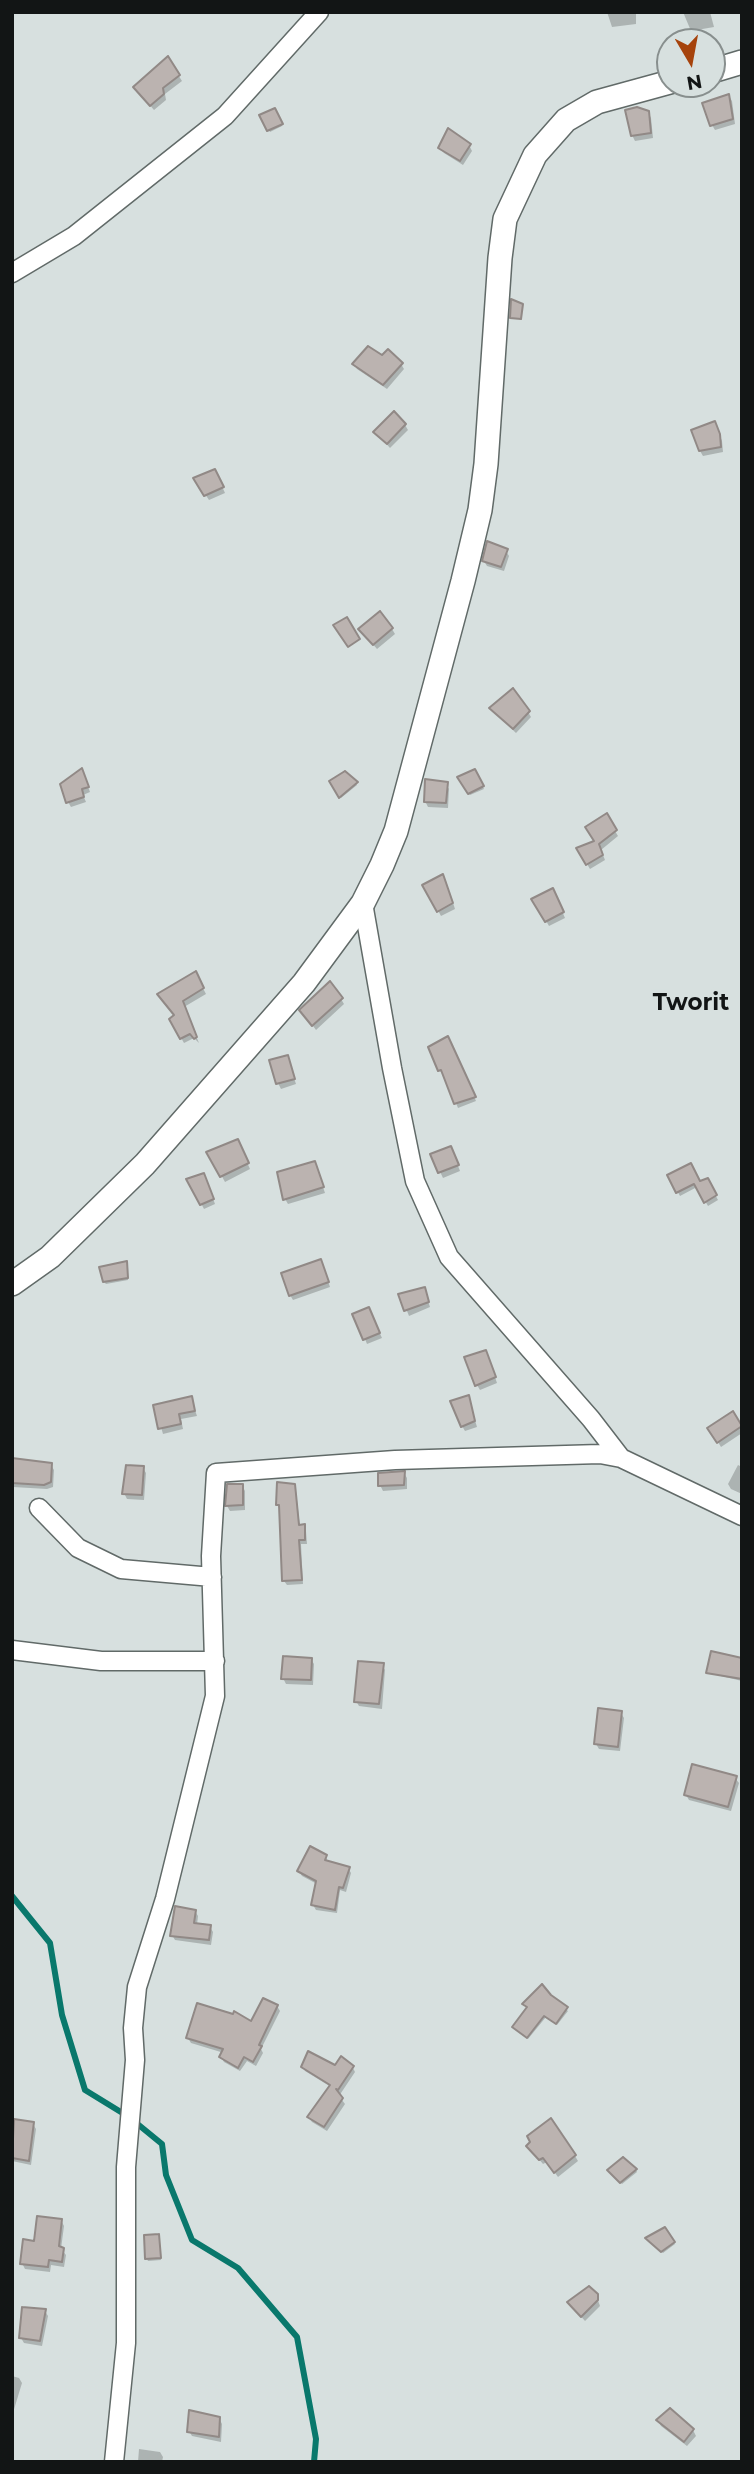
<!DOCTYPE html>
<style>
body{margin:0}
#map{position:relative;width:754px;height:2474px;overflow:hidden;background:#d7e0df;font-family:Montserrat,sans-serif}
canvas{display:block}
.frame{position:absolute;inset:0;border:14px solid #121515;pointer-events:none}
.north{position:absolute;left:656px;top:28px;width:70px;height:70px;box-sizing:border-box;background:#d7e0df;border:2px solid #888f8e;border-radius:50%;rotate:170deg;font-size:19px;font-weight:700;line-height:28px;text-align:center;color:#121515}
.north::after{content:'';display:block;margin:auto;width:24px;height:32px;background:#a6430c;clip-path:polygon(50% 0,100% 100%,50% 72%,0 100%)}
</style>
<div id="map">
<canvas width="754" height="2474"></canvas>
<div class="frame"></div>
<div class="north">N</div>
</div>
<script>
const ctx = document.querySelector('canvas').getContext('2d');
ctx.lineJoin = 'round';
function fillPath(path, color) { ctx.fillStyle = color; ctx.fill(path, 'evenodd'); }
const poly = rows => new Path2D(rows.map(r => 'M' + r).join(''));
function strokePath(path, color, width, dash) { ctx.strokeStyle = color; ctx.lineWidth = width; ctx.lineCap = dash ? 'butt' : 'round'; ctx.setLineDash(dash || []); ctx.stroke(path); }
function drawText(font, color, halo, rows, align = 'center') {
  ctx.font = font + ' Montserrat,sans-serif'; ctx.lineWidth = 7; ctx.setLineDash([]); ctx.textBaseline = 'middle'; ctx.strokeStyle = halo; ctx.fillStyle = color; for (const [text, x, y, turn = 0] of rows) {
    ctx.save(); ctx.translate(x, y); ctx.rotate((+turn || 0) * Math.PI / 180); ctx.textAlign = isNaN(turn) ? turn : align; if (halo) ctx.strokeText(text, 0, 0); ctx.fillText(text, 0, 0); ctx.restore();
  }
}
fillPath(poly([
 [607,12,636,12,636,24,612,27],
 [683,12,710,12,714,27,691,31],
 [168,59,182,81,165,94,166,100,154,110,135,88],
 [729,96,732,101,735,124,715,130,712,125],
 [274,110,282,126,270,132,261,115],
 [648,112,651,118,653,138,635,141,632,135],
 [469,145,472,151,463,165,444,153,440,148],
 [382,357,401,364,404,369,387,389,357,369,354,364],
 [405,425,408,430,390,448,376,432],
 [717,428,722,441,723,452,703,456,700,451],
 [215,471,225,493,209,500,195,479],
 [506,551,509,556,504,571,487,566,484,561],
 [392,629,395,634,377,649,364,634],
 [491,709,528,712,531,717,516,733],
 [474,772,484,789,470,795,460,777],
 [84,776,90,792,83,795,86,802,71,807,68,802],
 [331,782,356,783,357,785,341,798],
 [446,784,449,789,448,808,428,807,425,801],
 [606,816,618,836,601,850,605,860,590,869,578,849,597,842],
 [446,881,455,909,441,916,425,886],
 [555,895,565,918,549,926,534,900],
 [195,973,206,994,184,1007,199,1043,194,1038,184,1043,171,1020,176,1016],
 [341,999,344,1004,316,1030,305,1015],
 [450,1043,476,1101,458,1108,444,1073,442,1074,440,1070],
 [287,1057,296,1084,281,1089,278,1083],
 [240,1147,250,1169,225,1182,209,1153],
 [453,1153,460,1171,443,1178,432,1155],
 [317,1169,325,1193,288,1204,285,1199],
 [669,1176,700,1183,707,1180,718,1200,708,1206,697,1187,680,1196],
 [189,1180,206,1180,215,1204,204,1209],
 [127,1265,128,1280,106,1284,104,1282],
 [323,1266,330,1287,293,1300,290,1295],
 [424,1289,430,1307,409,1316,401,1296],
 [371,1314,382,1338,367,1344,365,1339],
 [488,1357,497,1383,480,1390,477,1385],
 [468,1397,477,1427,465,1431,462,1426],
 [191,1398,197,1416,181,1419,183,1429,163,1434,155,1406],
 [732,1414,742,1428,742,1433,721,1447,710,1429],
 [12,1460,51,1465,54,1470,53,1487,47,1489,13,1487],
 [738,1465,742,1467,742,1494,731,1489,728,1484],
 [143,1468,146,1473,144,1500,127,1499,124,1493],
 [404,1473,407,1478,407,1489,383,1491,380,1485],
 [242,1485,245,1491,245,1510,230,1511,227,1506],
 [294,1486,296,1491,300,1527,304,1526,306,1531,307,1544,301,1544,303,1584,287,1585,284,1581,281,1510,278,1505],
 [311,1659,314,1664,313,1685,286,1684,283,1678],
 [742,1660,742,1681,708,1673],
 [382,1665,385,1670,382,1709,359,1706,356,1701],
 [621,1713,624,1718,620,1751,599,1749,596,1744],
 [735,1778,739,1783,731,1811,689,1800,686,1795],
 [326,1856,328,1863,348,1868,351,1873,346,1892,340,1890,337,1913,316,1910,313,1905,317,1884,302,1876,299,1871],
 [195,1911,198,1916,197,1925,210,1927,213,1932,211,1945,175,1940,172,1935],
 [550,1996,568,2011,557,2025,546,2017,528,2039,515,2029],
 [277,2006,280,2011,261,2049,263,2053,256,2066,247,2061,240,2071,224,2062,221,2057,224,2053,191,2043,188,2038,252,2023],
 [303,2067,353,2068,355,2072,339,2096,345,2104,327,2131,312,2122,309,2118,331,2087,305,2071],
 [15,2121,33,2124,36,2129,31,2165,12,2161],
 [532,2151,575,2156,578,2161,558,2177,547,2162,543,2164],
 [636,2170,637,2172,622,2184,611,2173],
 [61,2220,64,2226,61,2249,66,2255,64,2267,51,2265,50,2272,25,2269,22,2263,36,2243],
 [664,2229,675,2244,663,2253,649,2240],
 [159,2238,161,2260,148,2261,147,2259],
 [596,2295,600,2306,585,2321,569,2303],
 [45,2311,48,2316,42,2346,24,2343,21,2338],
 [12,2376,19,2378,22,2383,12,2416],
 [219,2418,222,2424,221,2442,192,2436,189,2431],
 [658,2421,693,2430,696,2436,687,2446,661,2426],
 [139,2449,160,2452,163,2457,162,2462,138,2462]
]), '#0003');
strokePath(poly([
 [12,1896,50,1943,62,2015,85,2090,129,2117,162,2144,166,2175,192,2240,238,2268,297,2337,316,2439,314,2462]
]), '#09786c', 6);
const building = poly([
 [168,56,180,75,163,88,164,94,150,106,133,87,168,56],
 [729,94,733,119,710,126,702,103,729,94],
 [637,107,649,111,651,133,631,136,625,110,637,107],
 [275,108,283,124,267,131,259,115,275,108],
 [448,128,471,144,460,161,438,148,448,128],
 [511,299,523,304,521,319,510,318,511,299],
 [368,346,382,355,388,349,403,363,383,385,352,364,368,346],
 [394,411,406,424,387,444,373,432,394,411],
 [715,421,720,434,721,447,699,451,691,430,715,421],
 [215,469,224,487,204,496,193,478,215,469],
 [487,541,508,549,501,567,482,561,487,541],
 [380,611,393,628,373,645,358,629,380,611],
 [347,617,360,639,348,647,333,625,347,617],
 [513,688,530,711,513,729,489,708,513,688],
 [82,768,89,787,82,789,84,797,66,803,60,784,82,768],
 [475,769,484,786,468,794,457,777,475,769],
 [345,771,358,782,339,798,329,781,345,771],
 [425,779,448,782,446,803,424,802,425,779],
 [607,813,617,830,599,844,603,855,586,865,576,848,594,841,585,827,607,813],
 [443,874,453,903,437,912,422,885,443,874],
 [553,888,564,912,545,922,531,899,553,888],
 [196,971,204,988,183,1001,197,1037,194,1039,190,1034,180,1039,169,1019,174,1015,157,994,196,971],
 [330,981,343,998,312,1026,299,1010,330,981],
 [448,1036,476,1097,454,1104,441,1070,438,1071,428,1047,448,1036],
 [288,1055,295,1079,276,1084,269,1060,288,1055],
 [238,1139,249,1163,220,1177,206,1152,238,1139],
 [451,1146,459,1165,438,1173,430,1154,451,1146],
 [315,1161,324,1187,283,1200,277,1172,315,1161],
 [691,1163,700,1181,708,1178,717,1195,704,1203,694,1184,676,1193,667,1175,691,1163],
 [204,1173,214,1199,200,1205,186,1179,204,1173],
 [321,1259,329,1282,289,1296,281,1273,321,1259],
 [127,1261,128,1278,103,1282,99,1267,127,1261],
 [425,1287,429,1302,404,1311,398,1294,425,1287],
 [369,1307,380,1333,363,1340,352,1314,369,1307],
 [486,1350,496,1377,475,1386,464,1357,486,1350],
 [469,1395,475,1421,461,1427,450,1401,469,1395],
 [192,1396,195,1411,179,1414,181,1424,158,1429,153,1405,192,1396],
 [733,1411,742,1426,717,1443,707,1428,733,1411],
 [12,1458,52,1463,51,1482,44,1485,12,1483,12,1458],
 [126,1465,144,1466,142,1495,122,1494,126,1465],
 [405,1471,404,1485,378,1486,378,1473,405,1471],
 [277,1482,295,1484,299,1525,305,1524,305,1540,299,1540,302,1580,282,1581,279,1505,276,1505,277,1482],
 [227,1484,243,1484,243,1505,225,1506,227,1484],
 [711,1651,742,1658,742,1679,706,1673,711,1651],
 [283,1656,312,1658,311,1680,281,1679,283,1656],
 [358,1661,384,1663,379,1704,354,1702,358,1661],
 [598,1708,622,1711,618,1747,594,1744,598,1708],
 [692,1764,737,1776,728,1807,684,1795,692,1764],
 [310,1846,327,1855,325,1860,350,1867,343,1888,339,1887,335,1910,311,1905,316,1881,297,1871,310,1846],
 [175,1906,196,1910,194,1923,211,1925,209,1940,170,1936,175,1906],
 [542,1984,551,1995,568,2007,556,2024,544,2016,527,2038,512,2027,527,2007,522,2004,542,1984],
 [263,1998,278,2005,259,2045,262,2046,253,2062,244,2057,238,2068,219,2057,223,2049,186,2038,197,2003,233,2014,234,2011,251,2021,263,1998],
 [308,2051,335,2065,341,2056,354,2066,338,2090,336,2089,343,2098,324,2127,307,2117,330,2085,301,2067,308,2051],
 [551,2118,576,2155,554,2173,543,2158,539,2160,526,2146,530,2142,527,2136,551,2118],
 [14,2119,34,2122,29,2161,12,2158,14,2119],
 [623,2157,637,2169,620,2183,607,2170,623,2157],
 [37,2216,62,2219,59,2246,64,2248,62,2262,49,2260,48,2267,20,2264,23,2239,34,2241,37,2216],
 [665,2227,675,2242,661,2252,645,2238,665,2227],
 [159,2234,161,2258,145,2259,144,2235,159,2234],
 [589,2286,598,2294,598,2300,581,2317,567,2302,589,2286],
 [22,2307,46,2309,40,2341,19,2338,22,2307],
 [670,2408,694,2429,684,2442,656,2420,670,2408],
 [189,2410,220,2417,219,2437,187,2432,189,2410]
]);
fillPath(building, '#bbb3b0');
strokePath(building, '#918986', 2);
const minor = poly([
 [12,273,74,236,225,116,319,12],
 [363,903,392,1068,415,1181,449,1257,591,1419,621,1458,742,1516],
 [39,1508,78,1548,121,1569,212,1577],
 [12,1650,101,1661,215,1661],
 [114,2462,126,2343,126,2167,135,2060,133,2028,137,1987,165,1899,215,1696,211,1556,216,1473,395,1460,600,1454,621,1458]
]);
const tertiary = poly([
 [712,71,742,62],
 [12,1284,50,1257,145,1164,304,983,363,903,382,865,396,831,463,581,480,510,486,464,500,258,505,219,535,155,566,120,597,102,670,82]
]);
strokePath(minor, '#616a68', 21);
strokePath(tertiary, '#616a68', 26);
strokePath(minor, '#fff', 18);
strokePath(tertiary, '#fff', 23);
drawText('bold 23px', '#121515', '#d7e0df', [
 ["Tworit",691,1003]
]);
</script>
